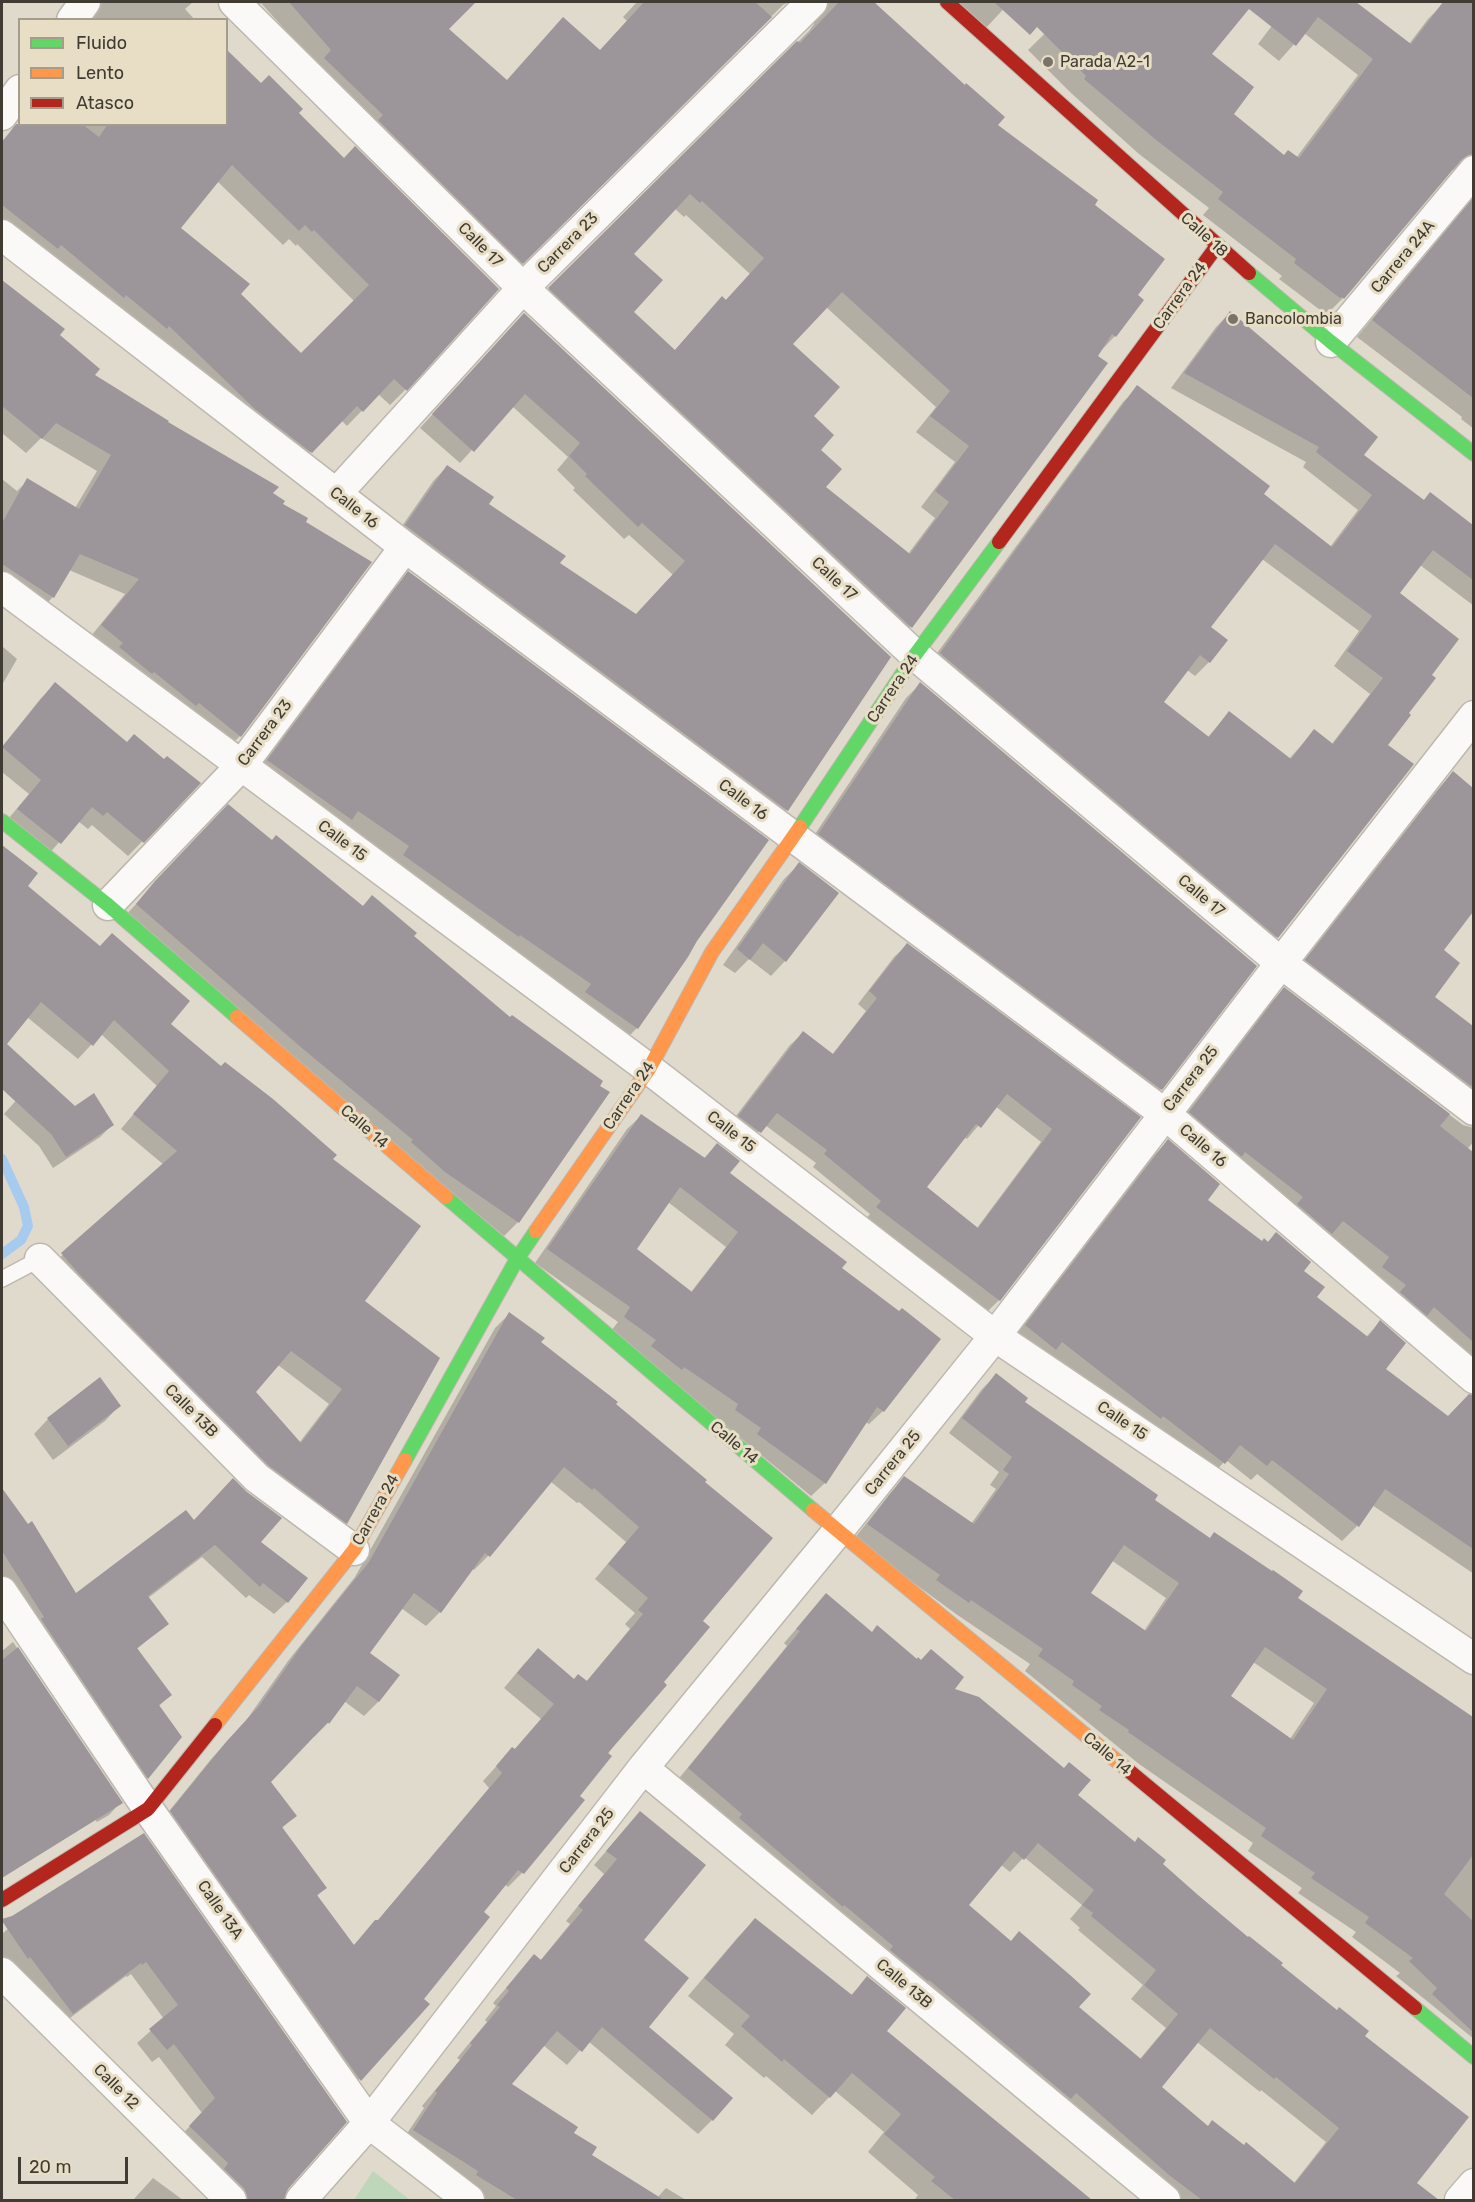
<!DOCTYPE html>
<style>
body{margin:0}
#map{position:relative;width:1475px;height:2202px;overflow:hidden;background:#e0dacd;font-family:Rubik,sans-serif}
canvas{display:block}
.frame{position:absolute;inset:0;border:3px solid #413c33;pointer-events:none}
.legend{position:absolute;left:18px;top:18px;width:210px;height:108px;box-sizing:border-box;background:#e8dec5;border:2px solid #a59d8b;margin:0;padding:8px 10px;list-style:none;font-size:18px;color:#413c33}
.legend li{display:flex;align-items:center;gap:12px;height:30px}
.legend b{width:30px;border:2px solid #a59d8b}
.scale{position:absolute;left:18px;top:2157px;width:110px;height:27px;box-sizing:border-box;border:3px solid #413c33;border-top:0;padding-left:8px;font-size:18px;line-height:21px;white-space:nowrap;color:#413c33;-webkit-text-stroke:4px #e8dec5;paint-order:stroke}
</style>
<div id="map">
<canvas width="1475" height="2202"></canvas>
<div class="frame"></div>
<ul class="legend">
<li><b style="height:8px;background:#63d668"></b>Fluido</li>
<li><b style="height:8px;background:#ff974d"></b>Lento</li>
<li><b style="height:8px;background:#b3261e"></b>Atasco</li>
</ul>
<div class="scale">20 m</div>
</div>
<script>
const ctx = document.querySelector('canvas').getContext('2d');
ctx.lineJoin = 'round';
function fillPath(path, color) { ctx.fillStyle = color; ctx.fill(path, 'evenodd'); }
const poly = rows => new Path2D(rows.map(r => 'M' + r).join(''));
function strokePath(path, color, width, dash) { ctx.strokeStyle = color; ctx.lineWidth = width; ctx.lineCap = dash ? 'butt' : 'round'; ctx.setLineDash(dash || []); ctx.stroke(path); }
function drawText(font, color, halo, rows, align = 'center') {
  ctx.font = font + ' Rubik,sans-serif'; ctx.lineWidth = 6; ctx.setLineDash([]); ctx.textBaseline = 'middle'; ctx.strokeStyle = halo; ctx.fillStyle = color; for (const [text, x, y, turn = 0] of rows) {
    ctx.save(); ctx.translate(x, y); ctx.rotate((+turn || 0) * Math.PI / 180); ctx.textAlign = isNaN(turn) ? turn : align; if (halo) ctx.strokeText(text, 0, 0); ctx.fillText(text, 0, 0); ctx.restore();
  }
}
fillPath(poly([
 [373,2171,410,2200,354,2200]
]), '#bed6ba');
fillPath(poly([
 [93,2,193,2,185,9,195,20,87,20],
 [255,2,365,2,376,14,389,2,411,2,424,15,437,2,465,2,469,6,447,29,506,82,599,135,627,21,623,17,637,2,678,2,692,14,703,2,789,2,783,5,507,278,261,3,258,6],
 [803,2,873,2,951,74,996,125,1093,206,1135,296,1115,336,1096,356,1105,363,910,627,895,642,534,304,809,31,814,24,814,14],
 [674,208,684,217,686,215,750,274,725,301,707,314,674,351,632,312,632,254],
 [826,307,936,407,916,432,955,462,921,507,935,518,908,554,824,487,811,416,791,344],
 [953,2,1010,2,986,28],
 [1077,2,1250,2,1252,3,1210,54,1232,114,1283,157,1296,158,1358,75,1304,33,1279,61,1258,44,1290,2,1354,2,1409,44,1428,19,1444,3,1453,10,1460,2,1474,2,1474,180,1460,169,1451,170,1343,298,1327,314,1324,313,1279,279,1282,276,1203,215,1209,208,1139,154,1071,93,1028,50],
 [297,113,344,159,405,390,390,405,378,394,347,426,341,420,296,467,2,237,2,141,9,134,56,124,226,124],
 [217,181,283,245,289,239,296,246,297,244,354,301,301,355,239,294,179,228],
 [1474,196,1474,429,1461,419,1462,417,1357,337],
 [2,282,62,329,58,335,93,376,270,494,304,522,370,562,240,736,225,751,87,641,125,594,69,570,53,597,38,612,2,589,2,479,17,491,28,480,75,508,97,471,41,438,26,453,2,433],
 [1230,313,1362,456,1423,501,1430,494,1474,527,1474,606,1420,565,1398,593,1429,675,1386,745,1277,937,1263,952,926,668,1123,402,1138,387,1262,494,1330,547,1358,510,1303,467,1306,462,1171,388,1216,327],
 [1262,559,1359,631,1334,666,1370,694,1331,745,1314,731,1289,759,1229,713,1207,738,1162,702,1187,670,1195,676,1209,662,1209,627],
 [511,328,889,657,787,810,774,823,393,539,434,480,447,467,487,504,558,563,635,616,673,575,629,535,624,539,573,490,575,488,557,470,568,457,512,406,460,463,420,428],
 [409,573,695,940,637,1028,623,1042,390,869,396,860,345,825,254,775,395,587],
 [2,646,17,659,2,685],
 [55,684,126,744,164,761,198,784,128,856,92,825,88,829,78,821,46,857,4,824,29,794,2,772,2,747,41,698],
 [920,684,1255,966,1161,1089,1147,1103,805,849,906,698],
 [1453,773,1474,790,1474,913,1472,912,1442,950,1433,997,1474,1028,1474,1117,1291,976,1438,789],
 [214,821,272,842,362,907,372,897,412,937,518,1222,504,1236,122,919],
 [2,846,36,873,25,886,169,1025,331,1159,363,1302,346,1523,332,1536,48,1268,164,1165,121,1129,157,1086,101,1034,78,1059,27,1017,2,1048],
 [278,1365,329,1404,299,1443,254,1392],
 [799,864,785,961,771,976,749,959,735,973,723,965,784,879],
 [907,945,1139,1118,999,1300,987,1312,865,1220,870,1214,813,1167,816,1163,765,1125,747,1145,726,1129,790,1045,803,1033,832,1055,866,1011,858,1004,894,957],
 [995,1106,1041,1142,977,1228,925,1187,964,1137,967,1139],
 [1284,989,1463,1125,1474,1128,1474,1141,1453,1167,1474,1185,1474,1376,1368,1283,1375,1273,1328,1236,1175,1128,1269,1004],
 [27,1088,75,1108,112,1125,100,1137,53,1168,39,1146,4,1114],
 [641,1116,703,1159,717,1145,728,1173,840,1268,883,1411,869,1424,865,1422,825,1483,811,1496,611,1331,618,1322,535,1263,627,1129],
 [668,1202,726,1247,691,1292,635,1249],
 [1168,1141,1206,1200,1262,1243,1267,1243,1276,1234,1302,1271,1315,1297,1366,1337,1380,1322,1384,1369,1448,1418,1470,1396,1474,1396,1474,1574,1372,1505,1357,1526,1342,1541,1257,1474,1251,1480,1226,1460,1209,1478,1011,1341,1153,1156],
 [509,1314,539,1343,614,1404,701,1622,578,1796,583,1800,522,1873,508,1887,505,1884,481,1912,422,1999,428,2004,346,2094,157,1826,212,1758,245,1722,288,1661,355,1577,495,1328],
 [550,1481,577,1503,579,1502,626,1542,595,1579,635,1613,625,1624,630,1629,586,1682,574,1681,538,1650,524,1664,504,1688,541,1719,514,1750,512,1749,483,1781,489,1788,377,1922,353,1946,316,1897,325,1888,281,1829,295,1816,269,1782,313,1736,314,1737,328,1723,344,1701,364,1716,378,1702,398,1676,368,1654,401,1608,426,1626,440,1612,472,1568,474,1570,488,1556],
 [996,1375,1023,1403,1153,1500,1474,1724,1474,2039,1396,1976,1400,1973,1352,1937,1356,1932,1298,1893,1302,1888,1248,1851,1253,1843,1139,1764,1025,1671,1030,1664,956,1614,854,1539,891,1492,905,1478,971,1524,996,1489,990,1485,999,1472,949,1433,982,1389],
 [1111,1560,1166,1598,1144,1631,1089,1593],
 [1253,1662,1314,1703,1290,1739,1228,1697],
 [119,1406,105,1421,53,1460,34,1434,48,1419],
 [2,1491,76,1595,193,1521,259,1542,287,1602,274,1614,249,1595,246,1598,202,1557,148,1598,167,1623,137,1649,170,1695,158,1707,147,1778,135,1790,2,1582],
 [826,1595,871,1633,952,1689,1363,2036,1467,2117,1402,2200,1171,2200,676,1782,787,1646,784,1643],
 [1024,1857,1082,1905,1070,1919,1080,1928,1078,1930,1143,1985,1131,1999,1166,2028,1139,2060,1077,2008,966,1905,1000,1864,1010,1872],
 [1197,2042,1260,2092,1261,2090,1326,2142,1294,2183,1207,2127,1160,2087],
 [13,1642,121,1802,109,1815,97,1822,84,1805,2,1867,2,1651],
 [640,1813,641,1940,647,2027,712,2120,698,2134,588,2041,567,2065,543,2045,509,2084,572,2134,590,2156,657,2198,666,2188,686,2200,481,2200,400,2144,424,2108,422,2106,460,2060,457,2058,487,2022,485,2020,496,2006,493,2003,534,1956,540,1961,570,1924,566,1921,604,1874,594,1865],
 [144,1836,287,2188,283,2200,228,2200,176,2141,202,2113,159,2057,152,2062,137,2043,164,2019,131,1974,127,1977,126,1976,58,2027,2,1955,2,1934,43,1899],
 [755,1920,850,1996,868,1978,884,2031,1091,2200,917,2200,915,2199,918,2195,868,2152,884,2132,835,2091,812,2115,766,2076,764,2078,725,2045,734,2034,688,1996,738,1937],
 [153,2178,183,2200,133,2200]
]), '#0003');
strokePath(poly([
 [2,1159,24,1207,28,1226,21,1240,2,1254]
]), '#a7cbef', 10);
fillPath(poly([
 [289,2,476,2,449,29,507,80,563,17,600,50,644,2,755,2,772,17,523,264,378,120,383,115,324,58,331,50],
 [839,2,874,2,965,85,966,83,1005,117,998,125,1098,200,1095,205,1165,259,1138,295,1144,300,1116,337,1112,334,1098,356,1108,363,912,628,548,288,797,41,800,43],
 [690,194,700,203,702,201,764,258,726,300,722,296,675,350,634,312,663,280,634,254],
 [842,292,950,391,930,416,969,446,935,491,949,502,910,554,826,487,842,469,821,450,834,435,814,416,840,387,793,344],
 [994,2,1356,2,1411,44,1443,2,1473,2,1473,154,1468,155,1461,160,1344,299,1342,297,1340,298,1294,263,1296,259,1218,199,1223,192,1155,139,1084,79,1086,76,1037,27,1030,35],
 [1249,9,1296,46,1318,17,1373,59,1299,158,1288,150,1284,155,1234,114,1254,87,1212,54],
 [226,49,261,83,269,75,303,109,299,113,344,158,355,146,499,289,407,391,394,379,363,412,357,406,312,453,256,410,169,326,167,329,126,295,124,298,61,245,58,249,2,205,2,142,16,124,82,124,99,137,108,124,226,124],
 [232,165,299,231,305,225,312,232,314,230,369,285,301,353,241,294,250,284,181,228],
 [1473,198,1473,398,1372,320],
 [2,280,65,329,60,335,100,369,95,375,169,421,168,422,279,487,273,493,285,501,283,504,308,518,306,522,372,562,241,737,199,703,196,706,154,672,152,674,119,647,123,643,101,625,139,579,80,554,54,598,2,564,2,523,27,478,79,509,111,455,56,423,42,439,2,406],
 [1230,311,1378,437,1364,455,1424,500,1430,492,1473,525,1473,580,1433,550,1400,593,1459,639,1432,675,1436,678,1409,713,1411,715,1388,745,1414,764,1278,938,940,653,1137,385,1270,486,1264,494,1332,547,1372,495,1316,452,1319,447,1184,373],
 [1275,544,1372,616,1347,651,1383,678,1333,744,1314,729,1291,759,1229,711,1209,737,1164,702,1200,655,1210,663,1228,640,1211,627],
 [524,313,891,657,788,811,405,525,447,465,494,497,489,504,566,556,560,563,636,614,685,561,642,523,638,527,585,476,587,474,569,456,580,443,525,394,474,452,432,414],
 [408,571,769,840,697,941,688,957,638,1029,585,992,591,984,520,935,519,937,492,918,403,855,409,846,358,811,352,820,267,760],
 [55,682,127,742,134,734,164,759,167,756,201,783,144,843,107,812,103,816,92,807,61,844,17,809,41,780,2,747],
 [920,682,1257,966,1162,1090,818,834],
 [1453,771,1473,788,1473,912,1444,950,1460,963,1435,997,1473,1026,1473,1084,1471,1086,1305,960],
 [228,804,272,840,276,835,363,906,372,895,417,933,414,936,510,1017,512,1015,603,1081,600,1086,610,1092,519,1223,445,1172,411,1142,413,1140,303,1049,136,904,155,881],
 [2,845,38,873,28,886,100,946,112,933,190,1001,171,1024,221,1066,225,1062,273,1099,337,1155,333,1159,421,1226,365,1301,440,1358,347,1524,268,1465,80,1275,61,1253,177,1151,133,1114,169,1071,114,1020,93,1046,41,1002,7,1044,75,1106,94,1093,114,1125,66,1157,51,1134,2,1089],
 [291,1351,342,1389,301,1443,256,1392],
 [799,862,839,893,786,962,763,943,750,960,737,949],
 [907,943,1141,1117,1000,1301,876,1207,881,1201,824,1154,827,1150,777,1113,761,1133,738,1116,803,1031,833,1054,877,998,869,991],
 [1007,1094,1052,1129,978,1228,927,1187,976,1124,981,1128],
 [1284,987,1450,1114,1440,1126,1473,1152,1473,1342,1434,1307,1427,1316,1400,1292,1406,1285,1382,1267,1389,1257,1343,1221,1332,1234,1297,1204,1303,1197,1245,1152,1242,1157,1189,1112],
 [641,1114,705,1158,717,1143,740,1161,730,1173,847,1262,842,1268,899,1311,902,1308,941,1339,884,1412,877,1407,826,1484,757,1434,761,1428,735,1410,738,1404,684,1367,682,1370,651,1346,656,1340,624,1317,630,1307,547,1249],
 [680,1187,738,1232,692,1292,637,1249],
 [1168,1139,1220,1184,1208,1200,1262,1241,1264,1238,1268,1242,1276,1232,1311,1262,1304,1271,1325,1287,1317,1297,1368,1337,1380,1320,1406,1343,1386,1369,1448,1416,1469,1394,1473,1395,1473,1549,1385,1489,1359,1527,1272,1460,1267,1466,1240,1445,1225,1464,1163,1416,1161,1419,1062,1342,1056,1350,1025,1325],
 [509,1312,545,1338,541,1342,618,1402,616,1404,707,1480,705,1482,773,1538,703,1621,710,1627,664,1682,667,1685,608,1753,612,1756,580,1796,585,1800,524,1874,518,1870,484,1912,490,1917,424,1999,430,2004,361,2081,170,1811,226,1742,259,1706,302,1645,369,1562],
 [564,1467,592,1490,594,1488,639,1527,608,1564,648,1598,638,1610,643,1614,587,1681,578,1674,574,1679,538,1648,517,1673,554,1704,515,1749,512,1747,496,1766,502,1773,378,1920,375,1920,354,1945,317,1895,327,1888,282,1827,297,1816,271,1782,328,1722,329,1724,357,1686,379,1702,400,1675,370,1653,414,1593,441,1613,485,1553,490,1557],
 [996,1373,1028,1398,1025,1402,1158,1495,1155,1500,1210,1538,1214,1532,1272,1571,1273,1570,1303,1591,1298,1598,1473,1717,1473,1855,1444,1894,1473,1921,1473,2032,1432,1994,1437,1988,1409,1961,1413,1958,1365,1923,1369,1917,1311,1878,1315,1873,1261,1836,1266,1828,1128,1732,1129,1730,1099,1710,1102,1706,1072,1685,1074,1681,1038,1656,1043,1649,971,1600,969,1603,936,1580,940,1575,867,1524,904,1476,974,1524,1009,1474,1003,1470,1012,1457,962,1418],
 [1124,1545,1179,1583,1146,1631,1091,1593],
 [1265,1647,1327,1689,1293,1740,1231,1696],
 [100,1377,121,1406,68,1446,47,1418],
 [233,1478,247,1492,282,1518,261,1542,308,1578,288,1603,263,1583,260,1587,215,1545,148,1596,169,1624,137,1648,172,1695,159,1705,182,1737,148,1779,41,1619,44,1617,2,1551,2,1488,28,1524,32,1521,76,1593,186,1510,194,1520],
 [826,1593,872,1632,877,1625,917,1659,918,1657,921,1660,931,1649,964,1677,955,1689,979,1697,1064,1768,1069,1762,1091,1780,1078,1795,1135,1842,1138,1837,1166,1860,1163,1864,1198,1895,1248,1937,1249,1936,1283,1963,1281,1965,1337,2010,1339,2007,1369,2031,1365,2036,1469,2117,1417,2183,1439,2200,1202,2200,1169,2175,1076,2093,1071,2099,929,1980,928,1981,890,1950,893,1946,844,1905,843,1907,739,1818,742,1814,688,1768,800,1631,796,1629],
 [1038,1843,1094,1890,1082,1905,1093,1913,1091,1916,1156,1970,1144,1985,1178,2014,1141,2059,1079,2007,1091,1994,1070,1975,1019,1931,1011,1941,969,1905,1014,1851,1024,1860],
 [1210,2028,1274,2079,1276,2077,1339,2128,1295,2183,1246,2142,1244,2145,1212,2120,1208,2126,1162,2087],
 [18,1647,123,1803,2,1878,2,1660],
 [640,1811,706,1865,644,1940,689,1978,649,2027,733,2098,713,2121,602,2027,582,2052,557,2031,512,2084,578,2127,574,2133,597,2147,592,2155,664,2200,517,2200,476,2175,478,2171,413,2130,437,2093,435,2091,472,2045,470,2043,500,2007,497,2005,509,1991,506,1988,534,1954,541,1960,583,1910,578,1906,617,1859,606,1851],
 [144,1833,347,2122,288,2189,284,2200,248,2200,244,2188,224,2169,228,2163,189,2126,215,2098,174,2044,167,2050,149,2029,178,2005,146,1962,142,1965,141,1963,73,2014,30,1957,28,1959,2,1921,2,1919,12,1916],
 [755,1918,852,1995,867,1976,906,2008,887,2031,1092,2200,955,2200,931,2181,935,2177,884,2134,901,2114,852,2073,830,2098,784,2059,782,2062,741,2026,750,2016,704,1978]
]), '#9c959a');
const lane = poly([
 [2,1279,40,1259]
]);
const street = poly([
 [234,2,523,288,915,655,1281,963,1474,1110],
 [72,20,85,2],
 [2,115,20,90],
 [2,235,405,547,1165,1114,1474,1378],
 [1331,342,1474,171],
 [336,494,523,288,812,2],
 [2,587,649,1069,995,1336,1474,1659],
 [108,905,241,766,405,547],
 [40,1259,257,1478,354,1550],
 [2,1592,148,1809,369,2123,469,2200],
 [643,1768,1165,2200],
 [2,1973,231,2200],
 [301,2200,369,2123,643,1768,838,1531,995,1336,1281,963,1474,716],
 [1460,2200,1474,2184]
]);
const fast = poly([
 [1249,273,1331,342,1474,454],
 [2,821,108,905,237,1017],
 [800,827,915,655,999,542],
 [446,1197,813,1510],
 [405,1460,517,1259,536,1231],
 [1415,2008,1474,2057]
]);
const slow = poly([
 [237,1017,446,1197],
 [536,1231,649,1069,712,952,800,827],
 [813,1510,1129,1771],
 [215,1725,354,1550,405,1460]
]);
const jam = poly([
 [947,2,1249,273],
 [999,542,1217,246],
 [1129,1771,1415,2008],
 [2,1900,148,1809,215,1725]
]);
strokePath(lane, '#bdb8ae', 18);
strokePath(street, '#bdb8ae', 33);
strokePath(fast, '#bdb8ae', 16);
strokePath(slow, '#bdb8ae', 16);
strokePath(jam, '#bdb8ae', 16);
strokePath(lane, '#faf9f8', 15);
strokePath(street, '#faf9f8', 30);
strokePath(fast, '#63d668', 14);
strokePath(slow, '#ff974d', 14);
strokePath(jam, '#b3261e', 14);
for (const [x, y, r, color] of [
 [1048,62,6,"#797369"],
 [1233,319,6,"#797369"]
]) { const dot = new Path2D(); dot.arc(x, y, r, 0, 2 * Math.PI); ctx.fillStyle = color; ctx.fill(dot); strokePath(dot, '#e8dec5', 2); }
drawText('16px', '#413c33', '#e8dec5', [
 ["Parada A2-1",1060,62],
 ["Bancolombia",1245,319]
], 'left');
drawText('16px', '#413c33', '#e8dec5', [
 ["Calle 18",1204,235,42],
 ["Carrera 23",568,243,-45],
 ["Calle 17",480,245,45],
 ["Carrera 24A",1403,257,-50],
 ["Carrera 24",1180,296,-54],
 ["Calle 16",354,508,38],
 ["Calle 17",834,579,43],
 ["Carrera 24",893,689,-56],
 ["Carrera 23",265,733,-53],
 ["Calle 16",743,800,37],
 ["Calle 15",342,841,37],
 ["Calle 17",1201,896,40],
 ["Carrera 25",1191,1079,-52],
 ["Carrera 24",629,1096,-56],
 ["Calle 14",364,1127,41],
 ["Calle 15",731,1132,38],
 ["Calle 16",1203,1146,41],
 ["Calle 13B",191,1411,45],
 ["Calle 15",1122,1421,34],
 ["Calle 14",734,1443,40],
 ["Carrera 25",893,1463,-51],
 ["Carrera 24",376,1510,-61],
 ["Calle 14",1107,1754,40],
 ["Carrera 25",587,1841,-52],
 ["Calle 13A",220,1910,55],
 ["Calle 13B",904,1984,40],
 ["Calle 12",116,2087,45]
]);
</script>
